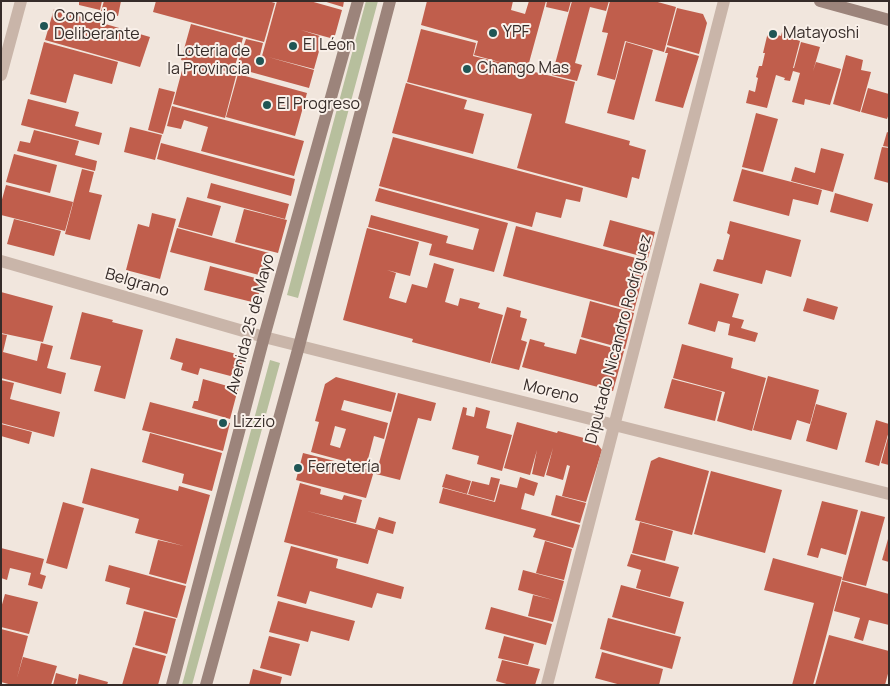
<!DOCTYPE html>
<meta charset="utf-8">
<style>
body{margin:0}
#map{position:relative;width:890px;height:686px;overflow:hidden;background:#f1e6dd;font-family:Manrope,sans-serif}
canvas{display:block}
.frame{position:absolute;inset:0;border:2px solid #362c29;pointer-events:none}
</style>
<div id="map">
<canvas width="890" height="686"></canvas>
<div class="frame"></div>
</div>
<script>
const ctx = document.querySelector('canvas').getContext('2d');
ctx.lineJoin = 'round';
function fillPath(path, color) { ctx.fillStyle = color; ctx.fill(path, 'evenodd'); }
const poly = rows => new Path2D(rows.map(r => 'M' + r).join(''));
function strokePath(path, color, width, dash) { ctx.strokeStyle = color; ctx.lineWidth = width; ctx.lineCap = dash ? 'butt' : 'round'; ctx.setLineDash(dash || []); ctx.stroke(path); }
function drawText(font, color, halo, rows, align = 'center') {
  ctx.font = font + ' Manrope,sans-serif'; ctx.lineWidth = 4; ctx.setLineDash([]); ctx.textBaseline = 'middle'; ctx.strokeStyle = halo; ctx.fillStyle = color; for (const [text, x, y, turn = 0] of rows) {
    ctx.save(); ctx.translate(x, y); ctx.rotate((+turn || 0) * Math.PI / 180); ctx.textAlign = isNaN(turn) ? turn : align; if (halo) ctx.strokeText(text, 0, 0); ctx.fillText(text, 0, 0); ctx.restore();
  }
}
fillPath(poly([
 [366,1,378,1,298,298,287,295],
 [270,360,280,363,192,685,182,685]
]), '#b7bf9d');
fillPath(poly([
 [79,1,102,1,100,10,79,5],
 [104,1,121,1,118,16,101,11],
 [156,1,268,1,275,3,264,42,153,12],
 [277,1,310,1,342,10,334,39,301,30,323,37,314,69,268,57,314,70,309,88,236,68,246,39,263,43,260,55,262,56],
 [323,1,344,1,343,7],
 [427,1,513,1,511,10,525,14,529,1,546,1,527,70,575,82,565,123,630,141,629,145,646,150,639,179,632,177,627,198,517,168,532,114,407,82,421,29,476,43,473,56,503,63,474,55,478,41,421,25],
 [547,1,571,1,568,12,546,7],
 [572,1,609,1,606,11,590,7,575,63,582,65,577,81,552,75],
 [610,1,654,1,676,7,664,52,625,41,615,80,597,75,608,33,602,32],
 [677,8,703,14,707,23,699,54,667,45],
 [54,9,150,37,140,67,45,40],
 [191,24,243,38,233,73,181,60],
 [768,32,781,36,782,32,792,35,791,38,800,41,793,68,794,68,801,42,820,47,813,71,816,62,841,69,830,105,805,99,804,105,792,102,800,73,793,71,790,81,784,80,785,78,776,75,767,108,746,103,749,90,755,92,758,78,756,77,759,66,762,66,765,53,763,53],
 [44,42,118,62,112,84,74,74,66,103,30,94],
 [626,42,653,50,634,120,607,113],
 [667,47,699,56,683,108,655,101,668,53,665,53],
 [846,55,863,60,861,70,871,72,860,112,833,104],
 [184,63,236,76,225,118,173,104],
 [238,74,307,93,295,136,226,117],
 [406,83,467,100,464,109,484,114,473,154,392,133],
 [159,88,175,92,163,134,148,130],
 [868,88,889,94,889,114,887,119,861,112],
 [28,99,79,112,75,126,102,133,99,145,21,125],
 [172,106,304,141,294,176,201,151,208,127,184,120,181,129,167,126],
 [756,113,778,119,763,172,742,167],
 [130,127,162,135,155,160,124,152],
 [34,130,79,141,75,155,97,161,95,171,17,151,20,141,30,143],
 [887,132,889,133,889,147,883,146],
 [393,137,583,188,580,202,566,199,561,218,536,212,532,227,379,186],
 [161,143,295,179,291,196,157,159],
 [882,147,889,148,889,183,874,179],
 [821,148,844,154,833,192,791,181,795,167,815,173],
 [14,154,57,165,50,193,6,182],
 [82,169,94,172,89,192,102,195,90,240,65,234],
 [742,169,822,190,818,205,793,199,789,216,733,201],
 [211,183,289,204,285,219,207,198],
 [6,185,73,202,65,231,1,215,1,203],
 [379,188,508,223,494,272,429,255,432,244,368,227,371,215,448,236,446,243,473,250,479,229,375,201],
 [835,193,873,204,868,222,830,212],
 [187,197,221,206,212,236,178,227],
 [244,209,287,220,278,253,235,242],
 [152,213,176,219,160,279,126,270,138,224,149,227],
 [14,219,61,231,54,256,7,244],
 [610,220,655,232,648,258,603,246],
 [730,221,801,240,791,277,766,270,762,284,713,271,717,259,723,260,730,235,727,233],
 [516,226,647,261,634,311,503,276],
 [177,228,269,253,263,276,170,252],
 [367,228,419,242,410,276,387,270,396,273,389,298,406,303,412,284,427,288,434,263,454,269,445,302,458,306,460,298,480,303,478,308,503,315,490,363,412,342,413,339,343,320],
 [210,266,263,280,256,303,204,290],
 [700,283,739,294,732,317,744,320,741,328,758,333,755,342,728,335,730,324,718,321,715,332,688,324],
 [1,292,53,306,43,342,1,333],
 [807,298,838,307,834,320,803,311],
 [590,301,634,313,625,349,581,337],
 [507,307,521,311,520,317,527,319,521,340,527,342,519,370,491,363],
 [82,312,113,320,112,322,143,330,125,399,94,391,101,366,70,359],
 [1,334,7,335,3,352,37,361,41,343,53,346,47,368,66,373,61,394,1,378],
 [176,338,244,356,238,378,200,368,198,375,181,370,183,363,170,359],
 [530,339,545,343,544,346,576,354,580,339,624,351,613,391,522,367],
 [682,344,733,358,731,368,766,378,752,431,717,421,725,392,673,378],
 [768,376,819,390,810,424,797,420,791,440,753,430],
 [336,377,396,393,391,412,344,400,341,410,330,407,388,423,384,439,374,436,366,467,311,452,319,422,315,421,325,384],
 [335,426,346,429,340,448,330,445],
 [203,379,238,389,230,419,192,408,194,401,198,401],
 [672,379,722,392,715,421,664,408],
 [1,380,14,383,10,399,60,412,54,437,1,423],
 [398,393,436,403,431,421,418,418,400,480,376,474],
 [150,402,230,423,223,451,142,430],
 [816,404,847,413,837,450,806,441],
 [463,407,467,408,466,415,474,417,476,407,490,411,486,428,512,435,502,471,477,464,479,456,452,449],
 [876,420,889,424,889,431,879,466,865,462],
 [517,422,557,433,558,431,595,441,602,450,586,502,562,496,570,466,567,465,563,480,546,475,553,448,544,477,532,474,537,450,530,475,504,468],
 [1,424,32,432,29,444,1,436],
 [150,433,222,453,212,491,182,483,184,474,142,462],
 [888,437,889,437,889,465,881,463],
 [303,453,374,471,366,498,296,480],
 [659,457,709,471,692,535,635,520,651,461],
 [91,468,178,491,179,486,210,495,186,584,149,574,158,540,184,546,135,533,139,519,82,503],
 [711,471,782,490,765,553,694,534],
 [446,474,471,481,467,494,442,487],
 [491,477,500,479,494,501,468,494,472,481,489,485],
 [520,477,538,483,534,496,525,493,521,509,580,525,573,548,533,537,536,529,439,503,443,488,495,502,500,484,517,488],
 [300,483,321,489,320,494,342,500,344,495,362,500,356,523,307,511,378,530,368,564,284,542],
 [556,495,586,503,580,523,551,515],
 [822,501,858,510,846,555,821,548,818,558,807,555],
 [63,502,84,508,67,569,46,563],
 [861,511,885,517,866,586,842,580],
 [379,517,396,522,393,534,375,529],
 [640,522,673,531,665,561,632,553],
 [888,539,889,539,889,562,882,560],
 [545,541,572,549,564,580,536,573],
 [291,546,338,559,336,568,404,587,401,599,377,593,372,608,310,591,306,604,277,596],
 [1,548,44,559,40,574,46,576,42,589,28,585,31,573,10,568,7,580,1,578],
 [631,554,679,567,670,597,636,588,641,570,627,566],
 [773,558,842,577,813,685,792,685,814,603,764,590],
 [109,565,186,586,177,618,126,604,130,588,105,581],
 [523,570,564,581,553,622,528,616,533,595,553,600,518,590],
 [842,581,889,594,889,625,869,620,863,641,854,638,860,618,834,611],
 [621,585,684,602,675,634,612,617],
 [5,594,38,602,29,634,1,627,1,608],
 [278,601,355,621,349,641,311,631,308,642,269,632],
 [491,607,552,624,546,645,485,629],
 [144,611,176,619,167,654,135,645],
 [608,618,681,637,672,669,600,649],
 [1,629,28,636,17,678,23,657,57,666,51,685,12,685,1,682],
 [829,635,889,651,889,670,885,685,815,685],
 [269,636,300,644,291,676,260,668],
 [504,636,534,644,528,665,498,658],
 [133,647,166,656,158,685,122,685],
 [602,652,663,669,659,685,621,685,595,678],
 [502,660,540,669,535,685,510,685,496,681],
 [253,669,282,677,280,685,249,685],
 [56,673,77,679,75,685,53,685],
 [79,674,108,682,107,685,77,685]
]), '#c05e4c');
strokePath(poly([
 [1,75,21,1],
 [1,261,264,337,889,494],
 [547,685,724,1]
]), '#c9b5a9', 12);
strokePath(poly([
 [820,1,889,20],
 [172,685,264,337,358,1],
 [206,685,299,346,390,1]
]), '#9c847b', 12);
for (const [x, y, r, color] of [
 [44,26,5,"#205655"],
 [493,33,5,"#205655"],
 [773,34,5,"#205655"],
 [293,46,5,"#205655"],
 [260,61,5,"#205655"],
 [467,69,5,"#205655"],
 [267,105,5,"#205655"],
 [223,423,5,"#205655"],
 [298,468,5,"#205655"]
]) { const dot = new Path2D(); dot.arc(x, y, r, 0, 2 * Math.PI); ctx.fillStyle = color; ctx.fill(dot); strokePath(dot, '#f9f0e9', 2); }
drawText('16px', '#362c29', '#f9f0e9', [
 ["Concejo",54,17],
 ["Deliberante",54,35],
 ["YPF",503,33],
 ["Matayoshi",783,34],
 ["El Léon",303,46],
 ["Loteria de",250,52,"right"],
 ["la Provincia",250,70,"right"],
 ["Chango Mas",477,69],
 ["El Progreso",277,105],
 ["Lizzio",233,423],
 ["Ferretería",308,468]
], 'left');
drawText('16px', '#362c29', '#f9f0e9', [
 ["Belgrano",137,283,16],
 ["Avenida 25 de Mayo",251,324,-75],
 ["Diputado Nicandro Rodríguez",619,339,-75],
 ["Moreno",551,392,14]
]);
</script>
